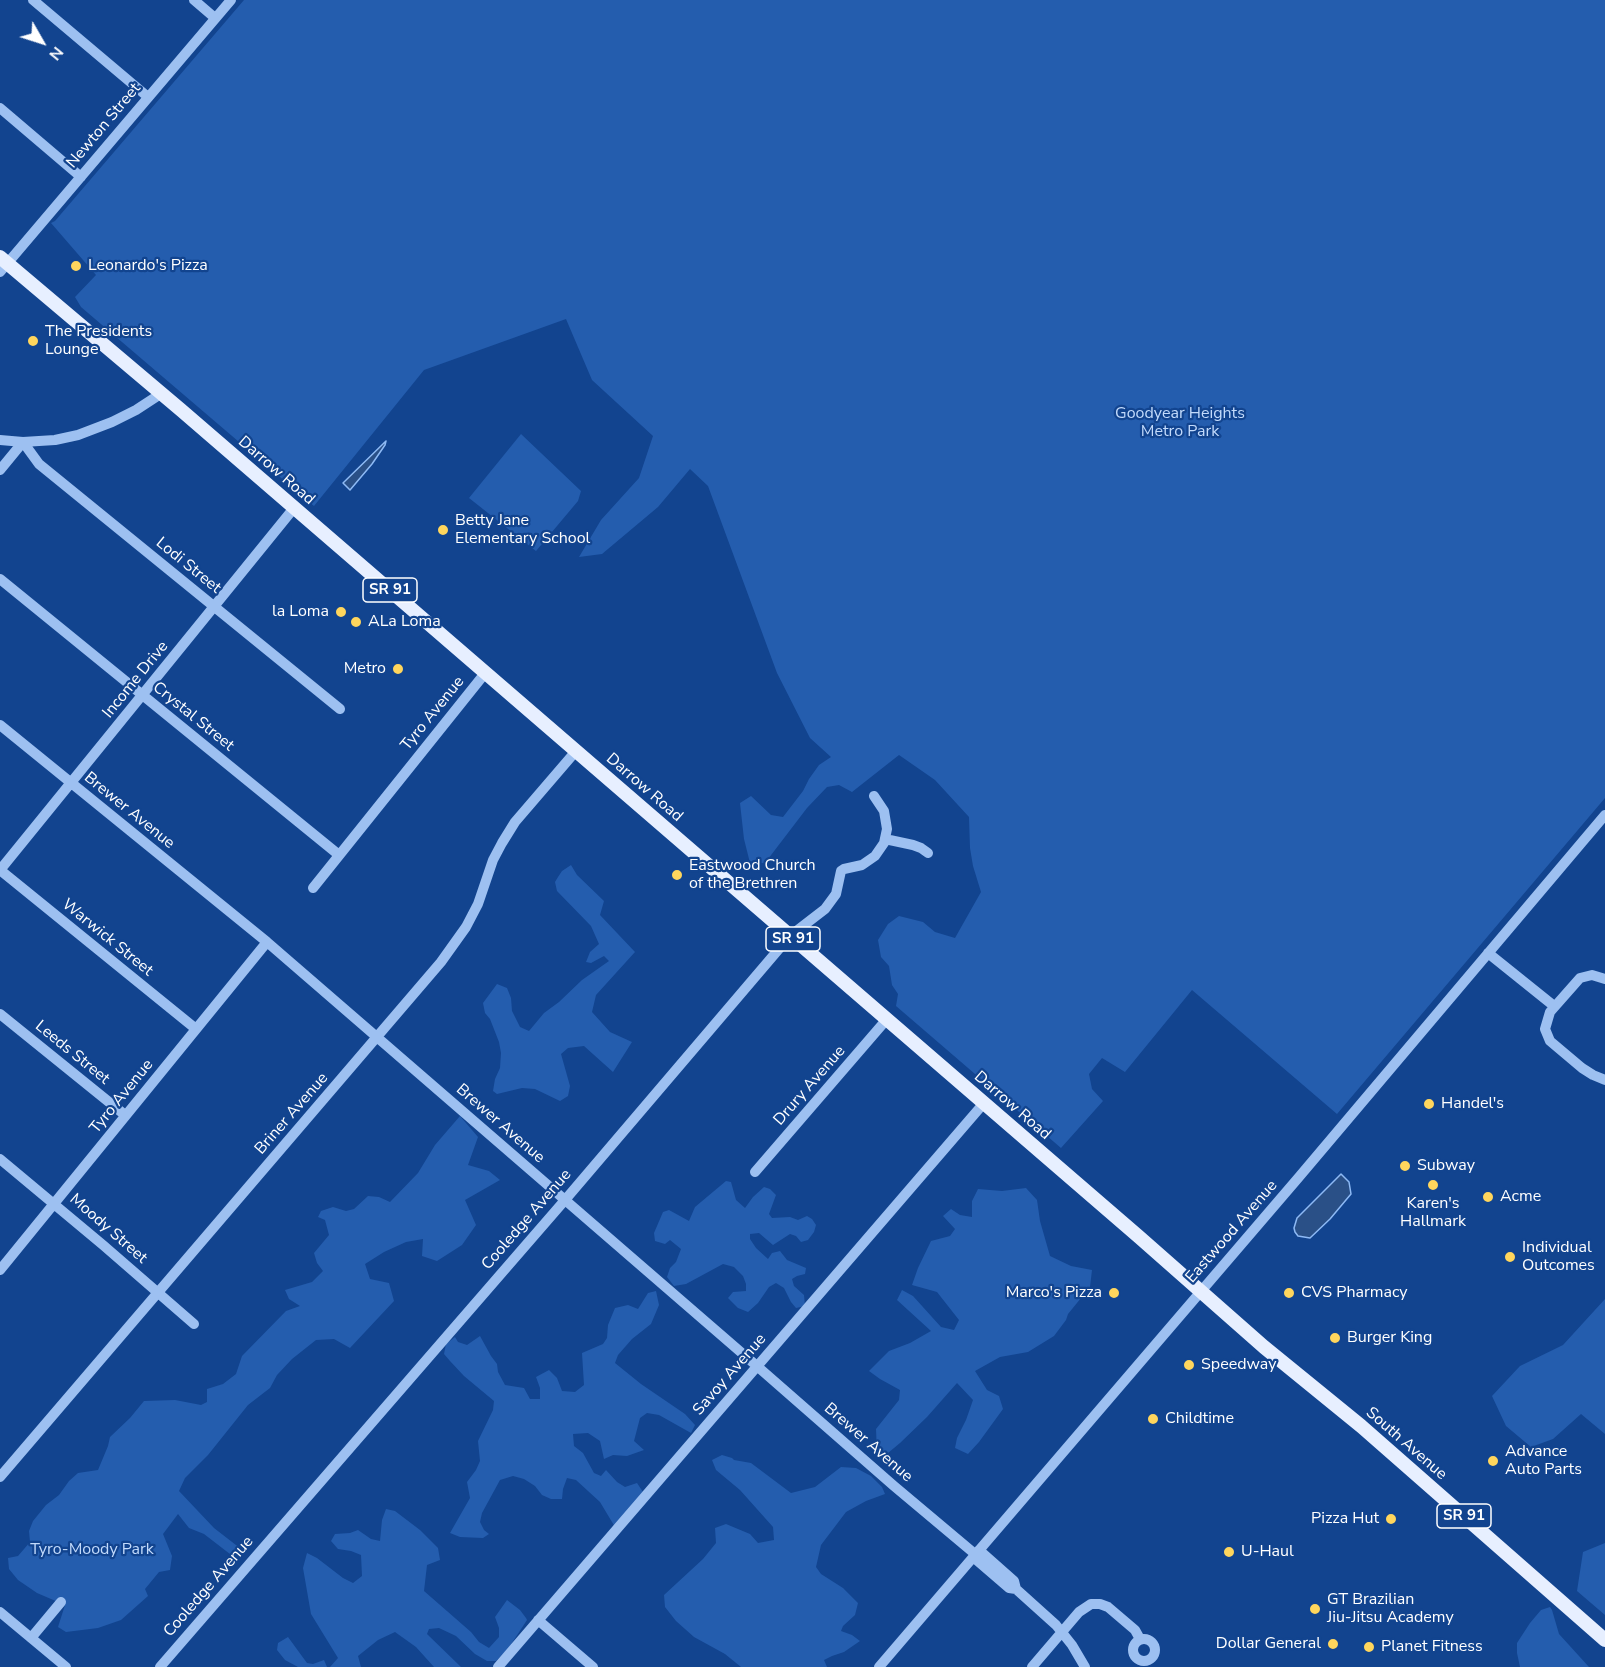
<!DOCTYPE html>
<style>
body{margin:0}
#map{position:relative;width:1605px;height:1667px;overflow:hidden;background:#12448f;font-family:"Nunito Sans",sans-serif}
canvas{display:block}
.north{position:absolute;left:12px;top:12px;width:60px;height:60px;-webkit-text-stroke:4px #12448f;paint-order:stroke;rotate:129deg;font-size:16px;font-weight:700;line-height:24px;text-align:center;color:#fff}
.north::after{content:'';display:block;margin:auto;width:21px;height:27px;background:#fff;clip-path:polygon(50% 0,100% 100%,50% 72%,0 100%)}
</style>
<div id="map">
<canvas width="1605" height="1667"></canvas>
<div class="north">N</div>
</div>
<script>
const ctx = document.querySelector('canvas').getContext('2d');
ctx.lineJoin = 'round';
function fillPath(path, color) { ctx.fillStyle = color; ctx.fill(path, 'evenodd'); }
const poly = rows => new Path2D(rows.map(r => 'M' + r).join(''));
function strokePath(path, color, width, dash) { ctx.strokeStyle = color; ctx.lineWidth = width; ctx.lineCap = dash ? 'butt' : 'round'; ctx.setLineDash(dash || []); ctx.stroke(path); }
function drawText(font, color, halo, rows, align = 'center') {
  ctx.font = font + ' "Nunito Sans",sans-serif'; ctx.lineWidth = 4.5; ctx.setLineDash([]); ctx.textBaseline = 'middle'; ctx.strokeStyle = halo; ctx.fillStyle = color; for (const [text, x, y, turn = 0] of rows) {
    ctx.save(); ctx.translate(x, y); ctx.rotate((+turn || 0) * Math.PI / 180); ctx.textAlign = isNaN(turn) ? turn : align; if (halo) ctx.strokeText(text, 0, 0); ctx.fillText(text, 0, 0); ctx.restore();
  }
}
fillPath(poly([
 [244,0,1605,0,1605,798,1337,1114,1192,990,1125,1072,1102,1058,1089,1074,1092,1089,1103,1101,1061,1148,896,1006,898,994,892,985,889,966,881,957,878,940,888,924,899,916,923,922,935,932,955,938,981,892,973,866,970,848,969,817,935,780,899,755,852,792,839,785,827,787,807,808,765,863,750,863,744,839,740,803,751,796,771,815,783,817,803,791,809,779,819,765,831,757,810,738,777,673,708,486,690,469,658,507,602,554,579,557,601,520,639,478,653,436,592,380,566,319,424,370,314,506,81,307,75,297,96,275,51,223,55,221],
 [521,434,581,491,578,501,536,551,469,498],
 [571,865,577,875,604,901,600,915,635,952,596,995,592,1012,610,1032,632,1042,613,1072,584,1046,568,1048,561,1054,570,1086,568,1096,560,1101,535,1089,522,1088,497,1094,493,1091,495,1079,500,1068,501,1053,499,1042,490,1019,485,1013,483,1003,497,984,507,988,511,998,512,1011,520,1027,529,1031,544,1013,559,1002,582,980,609,961,604,956,591,963,586,962,590,952,599,944,591,926,557,891,555,882,558,877,562,871],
 [460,1116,478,1137,468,1165,489,1171,500,1180,465,1200,476,1225,462,1245,437,1261,422,1256,423,1239,406,1242,384,1252,365,1264,370,1279,389,1283,394,1301,350,1348,334,1339,316,1340,292,1359,277,1375,270,1388,248,1405,208,1455,185,1478,179,1491,214,1528,245,1552,239,1561,204,1534,189,1528,178,1514,163,1534,172,1556,170,1570,159,1572,145,1589,148,1596,121,1620,98,1628,66,1632,58,1627,65,1605,37,1593,18,1580,9,1569,8,1558,18,1556,30,1542,29,1531,33,1521,46,1505,59,1495,69,1481,78,1473,98,1470,108,1446,110,1437,130,1418,144,1401,175,1400,201,1405,207,1402,207,1389,223,1384,236,1374,242,1356,286,1311,300,1306,289,1299,285,1290,312,1282,323,1271,317,1263,314,1253,329,1235,325,1220,318,1217,321,1211,333,1207,346,1211,354,1209,368,1196,379,1197,390,1202,418,1173,435,1145],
 [726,1181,731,1182,736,1200,745,1208,753,1197,764,1187,770,1189,776,1195,769,1214,772,1218,790,1217,798,1220,807,1216,812,1219,816,1225,814,1232,808,1240,801,1242,796,1236,790,1234,773,1245,759,1233,750,1234,750,1239,756,1248,768,1259,772,1253,780,1251,787,1260,806,1268,805,1274,797,1276,792,1279,794,1286,804,1295,805,1306,796,1308,791,1302,784,1288,776,1283,769,1287,758,1303,748,1312,738,1308,728,1298,733,1292,746,1291,746,1284,743,1276,734,1267,723,1264,686,1284,674,1286,667,1277,670,1268,676,1262,681,1249,670,1240,665,1244,655,1241,654,1233,663,1212,669,1210,689,1221,695,1207],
 [1026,1188,1037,1200,1040,1221,1050,1256,1071,1266,1092,1270,1090,1287,1068,1314,1066,1320,1054,1336,1028,1352,1000,1357,975,1371,987,1390,999,1396,1003,1409,979,1442,968,1454,955,1448,957,1438,966,1420,973,1400,957,1383,927,1417,900,1443,888,1453,877,1453,876,1429,899,1400,900,1390,880,1379,869,1371,889,1351,910,1343,931,1331,897,1300,902,1290,913,1296,941,1327,954,1330,959,1320,937,1292,912,1285,918,1268,931,1241,950,1236,955,1229,943,1216,951,1209,960,1215,972,1217,972,1201,978,1189,1002,1191],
 [656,1291,659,1305,651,1324,632,1339,618,1355,615,1363,641,1384,685,1414,695,1425,691,1433,659,1415,647,1413,640,1418,634,1441,644,1450,627,1456,613,1455,604,1459,600,1441,588,1433,573,1434,574,1446,583,1453,594,1473,601,1476,606,1470,617,1482,625,1487,637,1483,643,1492,615,1527,600,1502,576,1480,567,1478,563,1489,562,1499,551,1499,542,1495,535,1486,524,1479,513,1476,500,1480,482,1513,480,1522,484,1530,489,1534,483,1538,460,1537,450,1533,470,1498,467,1482,476,1470,480,1461,478,1441,493,1410,494,1401,464,1376,450,1361,444,1354,446,1344,455,1337,458,1342,467,1345,480,1336,491,1356,497,1364,498,1372,505,1385,524,1388,530,1399,540,1399,540,1388,536,1377,549,1370,557,1378,562,1391,575,1392,584,1385,582,1353,603,1344,607,1338,608,1325,615,1308,628,1305,638,1309,648,1293],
 [1605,1299,1605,1434,1581,1414,1553,1439,1531,1447,1506,1426,1492,1396,1520,1366,1563,1345],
 [722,1455,732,1458,734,1460,751,1463,791,1493,815,1487,841,1467,856,1468,871,1476,882,1487,885,1494,866,1501,846,1512,821,1545,816,1567,821,1574,843,1588,858,1603,855,1615,843,1626,841,1631,852,1635,860,1641,844,1652,832,1656,824,1660,827,1667,741,1667,725,1654,694,1637,676,1621,665,1607,664,1595,703,1559,716,1543,715,1528,726,1524,750,1534,758,1543,774,1540,773,1527,740,1490,716,1470,712,1460],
 [386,1509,395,1511,420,1530,438,1548,440,1560,427,1565,424,1591,471,1632,479,1642,489,1648,499,1637,499,1628,495,1617,507,1600,520,1610,526,1618,527,1620,508,1649,496,1661,487,1661,475,1654,456,1636,439,1628,429,1629,427,1634,461,1667,434,1667,416,1647,395,1632,378,1640,358,1656,361,1667,330,1667,338,1658,311,1614,303,1568,307,1553,317,1558,343,1578,353,1583,362,1576,361,1555,351,1551,338,1549,331,1541,335,1534,350,1533,358,1530,371,1539,380,1541,382,1520],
 [1605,1543,1605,1615,1577,1591,1583,1552],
 [1550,1607,1552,1610,1559,1634,1589,1667,1520,1667,1517,1653,1517,1643,1530,1623,1541,1610],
 [288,1637,307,1663,313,1664,324,1660,327,1667,298,1667,285,1660,277,1650,278,1643]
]), '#245dae');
const water = poly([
 [386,441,385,445,372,464,350,490,343,483,386,441],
 [1341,1174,1349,1182,1351,1194,1330,1219,1310,1238,1298,1236,1295,1232,1294,1228,1297,1218,1341,1174]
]);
fillPath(water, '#2a5087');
strokePath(water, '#8ebaf5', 1.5);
strokePath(poly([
 [33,0,148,97],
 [194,0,215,18],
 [0,108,81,177],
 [0,272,231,0],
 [0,440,23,442,55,440,78,435,112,422,136,410,162,393],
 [0,470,23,442,39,464,340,709],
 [0,579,339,855],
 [0,725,267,942,758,1367,894,1486,975,1554],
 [885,839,913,845,921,848,928,853],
 [0,870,294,508],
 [0,870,196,1029],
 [313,888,486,672],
 [1488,953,1554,1006],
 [1605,979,1592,975,1580,978,1550,1012,1545,1029,1550,1041,1582,1068,1593,1075,1605,1080],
 [0,1014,125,1115],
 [0,1159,103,1245,194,1324],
 [755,1172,887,1019],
 [0,1270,267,942],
 [0,1477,441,962,466,927,478,904,493,860,502,843,515,822,576,751],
 [979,1550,1014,1581,1016,1589,1056,1625,1072,1645,1085,1667],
 [973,1557,1009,1588,1016,1589],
 [0,1612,66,1667],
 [538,1620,593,1667],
 [31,1638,61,1602],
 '1133 1650a11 11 0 1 1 22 0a11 11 0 1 1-22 0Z',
 [160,1667,565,1200,790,936,825,909,836,894,841,871,844,869,862,865,875,856,884,843,887,829,884,811,874,796],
 [498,1667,984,1103],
 [879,1667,1299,1177,1605,815],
 [1032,1667,1079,1612,1091,1604,1100,1604,1108,1607,1135,1630,1140,1639]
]), '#9dc0f1', 10);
strokePath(poly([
 [0,257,181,410,1138,1236,1264,1347,1361,1426,1605,1640]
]), '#e7efff', 14);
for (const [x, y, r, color] of [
 [76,266,6,"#ffd65d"],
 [33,341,6,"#ffd65d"],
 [443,530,6,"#ffd65d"],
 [341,612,6,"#ffd65d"],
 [356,622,6,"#ffd65d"],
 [398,669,6,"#ffd65d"],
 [677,875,6,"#ffd65d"],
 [1429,1104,6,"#ffd65d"],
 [1405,1166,6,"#ffd65d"],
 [1433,1185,6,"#ffd65d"],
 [1488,1197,6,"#ffd65d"],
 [1510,1257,6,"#ffd65d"],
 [1114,1293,6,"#ffd65d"],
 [1289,1293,6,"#ffd65d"],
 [1335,1338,6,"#ffd65d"],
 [1189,1365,6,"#ffd65d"],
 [1153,1419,6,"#ffd65d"],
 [1493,1461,6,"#ffd65d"],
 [1391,1519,6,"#ffd65d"],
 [1229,1552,6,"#ffd65d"],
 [1315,1609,6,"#ffd65d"],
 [1333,1644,6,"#ffd65d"],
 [1369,1647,6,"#ffd65d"]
]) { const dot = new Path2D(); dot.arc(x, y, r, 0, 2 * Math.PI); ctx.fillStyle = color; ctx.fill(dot); strokePath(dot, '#12448f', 2); }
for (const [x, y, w] of [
 [390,590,54],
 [793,939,54],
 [1464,1516,54]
]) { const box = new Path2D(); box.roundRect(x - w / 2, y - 12, w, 24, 4.5); ctx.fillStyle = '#12448f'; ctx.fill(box); strokePath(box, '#fff', 1.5); }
drawText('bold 15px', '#fff', null, [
 ["SR 91",390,590],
 ["SR 91",793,939],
 ["SR 91",1464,1516]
]);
drawText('16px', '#fff', '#12448f', [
 ["Newton Street",104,126,-50],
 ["Darrow Road",276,471,41],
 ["Lodi Street",188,566,39],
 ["Income Drive",136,680,-51],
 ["Tyro Avenue",433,714,-51],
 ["Crystal Street",193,717,39],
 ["Darrow Road",644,788,41],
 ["Brewer Avenue",129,811,39],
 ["Warwick Street",107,938,39],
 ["Leeds Street",72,1053,39],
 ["Drury Avenue",810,1086,-49],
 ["Tyro Avenue",122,1097,-51],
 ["Darrow Road",1012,1106,41],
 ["Briner Avenue",292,1114,-49],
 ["Brewer Avenue",500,1124,41],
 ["Cooledge Avenue",527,1220,-49],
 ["Moody Street",108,1229,41],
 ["Eastwood Avenue",1232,1232,-49],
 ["Savoy Avenue",730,1375,-49],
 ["Brewer Avenue",868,1443,41],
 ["South Avenue",1406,1444,41],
 ["Cooledge Avenue",209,1587,-49]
]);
drawText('16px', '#fff', '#12448f', [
 ["Leonardo's Pizza",88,266],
 ["The Presidents",45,332],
 ["Lounge",45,350],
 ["Betty Jane",455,521],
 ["Elementary School",455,539],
 ["la Loma",329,612,"right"],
 ["ALa Loma",368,622],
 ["Metro",386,669,"right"],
 ["Eastwood Church",689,866],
 ["of the Brethren",689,884],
 ["Handel's",1441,1104],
 ["Subway",1417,1166],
 ["Acme",1500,1197],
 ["Karen's",1433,1204,"center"],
 ["Hallmark",1433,1222,"center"],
 ["Individual",1522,1248],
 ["Outcomes",1522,1266],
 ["Marco's Pizza",1102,1293,"right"],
 ["CVS Pharmacy",1301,1293],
 ["Burger King",1347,1338],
 ["Speedway",1201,1365],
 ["Childtime",1165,1419],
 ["Advance",1505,1452],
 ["Auto Parts",1505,1470],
 ["Pizza Hut",1379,1519,"right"],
 ["U-Haul",1241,1552],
 ["GT Brazilian",1327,1600],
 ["Jiu-Jitsu Academy",1327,1618],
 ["Dollar General",1321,1644,"right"],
 ["Planet Fitness",1381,1647]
], 'left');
drawText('16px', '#c3dbfc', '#12448f', [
 ["Goodyear Heights",1180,414],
 ["Metro Park",1180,432],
 ["Tyro-Moody Park",92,1550]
]);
</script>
